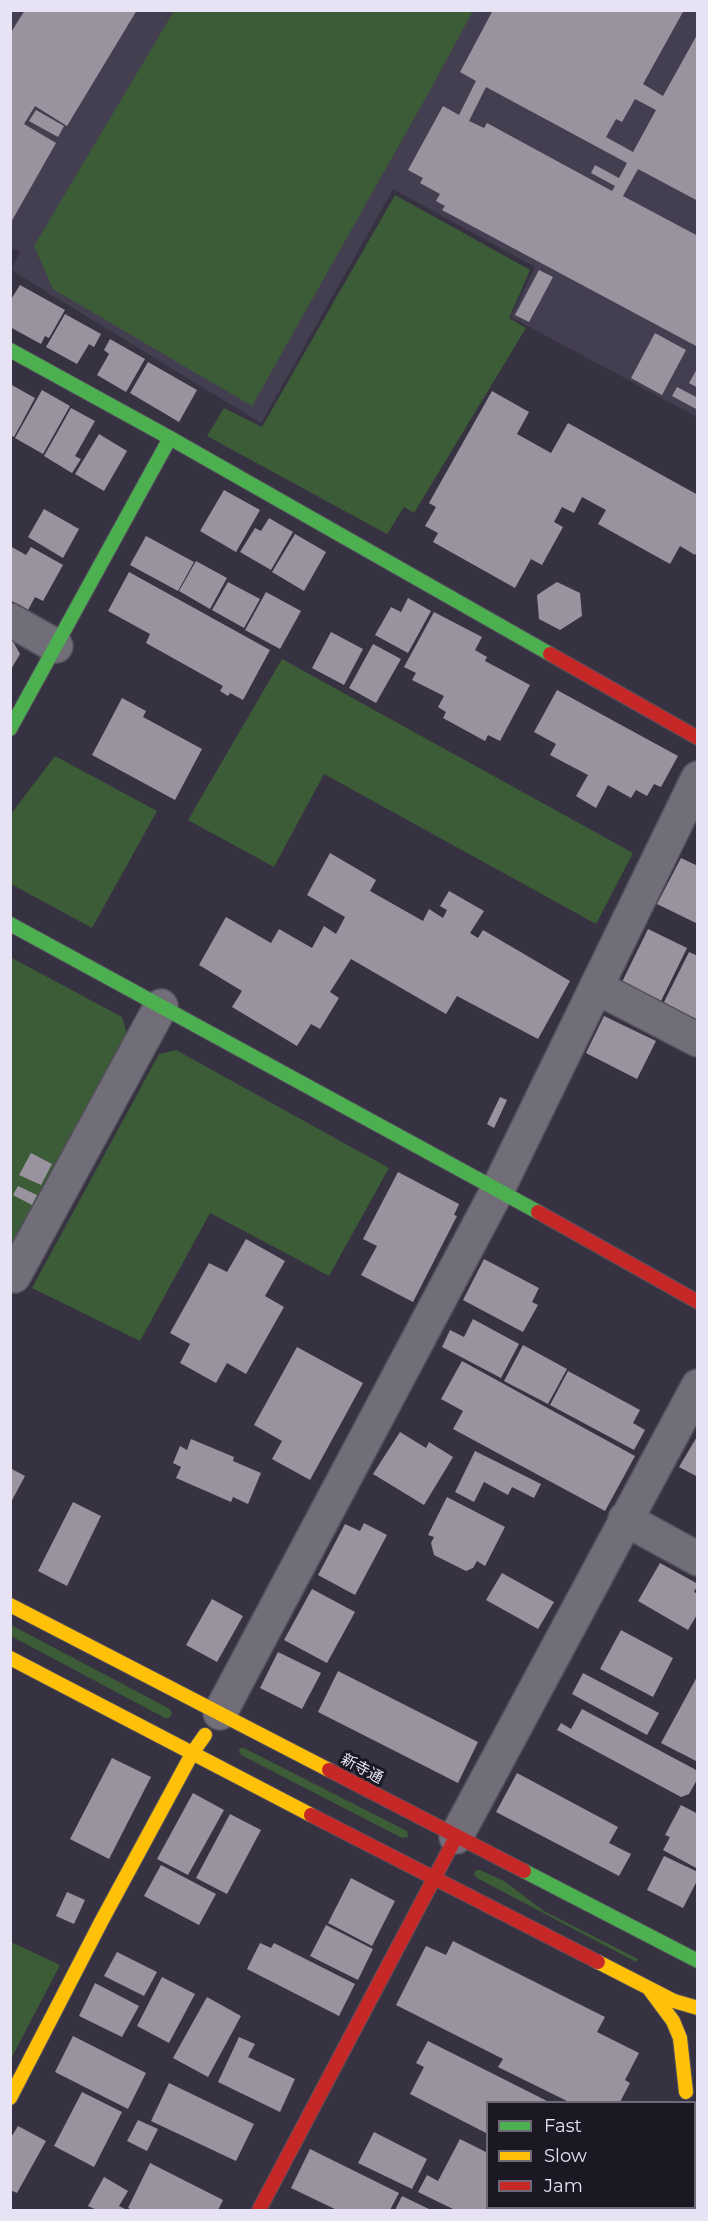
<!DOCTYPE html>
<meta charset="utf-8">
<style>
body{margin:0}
#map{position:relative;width:708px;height:2221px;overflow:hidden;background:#373241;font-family:Montserrat,sans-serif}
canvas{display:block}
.frame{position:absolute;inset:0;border:12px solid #e7e3f4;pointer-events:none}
.legend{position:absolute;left:486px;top:2101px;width:210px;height:108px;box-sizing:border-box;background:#1b1723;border:2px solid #6d6977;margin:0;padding:8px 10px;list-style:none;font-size:18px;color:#e7e3f4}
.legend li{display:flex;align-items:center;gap:12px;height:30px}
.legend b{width:30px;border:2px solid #6d6977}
</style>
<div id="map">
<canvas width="708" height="2221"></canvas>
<div class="frame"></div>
<ul class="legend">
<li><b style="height:8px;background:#4caf50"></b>Fast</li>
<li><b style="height:8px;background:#ffc107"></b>Slow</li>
<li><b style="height:8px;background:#c62828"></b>Jam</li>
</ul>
</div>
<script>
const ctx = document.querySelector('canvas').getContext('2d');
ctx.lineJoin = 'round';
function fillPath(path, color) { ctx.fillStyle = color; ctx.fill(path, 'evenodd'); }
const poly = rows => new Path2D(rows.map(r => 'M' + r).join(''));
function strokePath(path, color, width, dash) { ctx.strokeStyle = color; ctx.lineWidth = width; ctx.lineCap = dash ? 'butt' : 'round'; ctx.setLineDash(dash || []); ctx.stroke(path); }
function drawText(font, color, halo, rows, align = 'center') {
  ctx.font = font + ' Montserrat,"Noto Sans JP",sans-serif'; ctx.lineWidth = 6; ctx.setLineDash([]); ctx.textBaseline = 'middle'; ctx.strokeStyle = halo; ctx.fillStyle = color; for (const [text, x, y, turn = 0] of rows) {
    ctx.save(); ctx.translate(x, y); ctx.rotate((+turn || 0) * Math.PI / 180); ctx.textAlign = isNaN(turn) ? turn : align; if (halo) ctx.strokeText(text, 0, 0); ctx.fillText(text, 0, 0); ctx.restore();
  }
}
fillPath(poly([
 [10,11,697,11,697,417,511,317,535,267,393,189,261,423,11,270,20,252,10,247]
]), '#443f50');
fillPath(poly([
 [174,11,473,11,429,92,252,406,53,289,34,246],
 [395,195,530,270,509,318,526,328,414,513,404,507,387,534,207,436,224,408,262,427],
 [282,659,633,853,596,924,324,774,274,867,188,820],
 [55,756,157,811,92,928,11,884,11,814],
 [10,957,122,1017,128,1037,15,1244,11,1246],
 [176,1050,389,1168,329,1276,210,1213,140,1341,32,1288,159,1054],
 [11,1625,170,1709,172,1714,169,1718,165,1718,11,1636],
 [240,1748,244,1748,407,1831,408,1837,402,1838,241,1755,239,1751],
 [476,1870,480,1870,504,1881,544,1911,638,1959,636,1962,477,1878,474,1874],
 [11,1942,60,1965,11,2059]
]), '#3c5b37');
fillPath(poly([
 [25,10,137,10,67,126,35,106,24,124,56,143,10,224,10,34],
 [493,10,684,10,643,84,663,96,698,33,698,201,638,169,623,196,698,236,698,347,442,210,445,206,436,201,440,194,420,183,423,178,408,170,443,106,459,115,476,81,460,72],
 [486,87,627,163,619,178,595,165,591,173,615,186,612,191,487,123,484,128,469,121],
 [635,99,656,110,633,152,606,137,616,119,622,122],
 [36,110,64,126,58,137,29,121],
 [539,270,553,277,529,322,515,315],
 [20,285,65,310,49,338,45,336,41,344,10,327,10,301],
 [65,314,101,334,94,347,89,344,77,364,46,347],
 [655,333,686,350,662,395,631,378],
 [110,339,145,359,126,392,97,375,109,354,104,350],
 [148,362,197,390,179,422,130,393],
 [698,367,698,388,689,383],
 [10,384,35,398,14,437,10,435],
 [677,387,698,398,698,410,672,396],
 [42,390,70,406,43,454,15,438],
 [492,391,529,412,517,434,551,453,568,423,698,495,698,550,695,555,680,546,670,564,598,524,606,510,582,497,574,513,562,507,554,522,563,527,542,565,531,559,515,588,433,542,438,533,425,526,436,507,429,503],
 [71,408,95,421,75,456,81,459,72,473,44,456],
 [99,434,127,451,104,491,75,474],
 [224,490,260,510,236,552,200,531],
 [44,509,79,529,63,558,28,537],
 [269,518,293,532,271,570,240,552,255,528,261,531],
 [295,534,326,552,304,591,272,572],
 [146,536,194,562,178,591,130,565],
 [10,546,26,555,31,547,63,565,43,601,35,597,28,610,10,600],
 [196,561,227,578,210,609,179,591],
 [129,572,270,650,243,700,230,693,228,696,220,691,223,686,146,643,150,634,108,611],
 [228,582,260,599,244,628,212,610],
 [557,582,580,593,582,616,560,630,539,619,537,595],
 [266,592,301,611,280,649,245,630],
 [408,598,431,611,408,653,375,635,391,607,401,612],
 [434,612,482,637,475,650,487,657,485,661,530,685,500,741,488,735,485,741,443,718,446,712,438,707,444,696,412,680,416,673,404,667],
 [331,632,363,649,344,685,312,668],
 [10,636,20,654,10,671],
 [373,644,401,659,376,703,349,688],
 [557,690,678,756,661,787,654,784,647,796,636,790,631,798,608,785,596,808,576,796,588,775,550,755,556,744,534,732],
 [122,698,146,711,143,717,202,749,175,800,92,755],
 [330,853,376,880,370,891,423,921,429,909,443,918,447,910,440,906,449,891,484,911,470,933,478,938,483,930,570,981,538,1039,457,996,446,1014,351,959,330,992,339,998,320,1029,311,1024,297,1046,232,1007,242,991,199,965,226,917,271,943,279,929,312,948,324,926,336,934,345,917,307,895],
 [681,858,698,866,698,924,657,904],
 [648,929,687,948,661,1001,622,982],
 [689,952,698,956,698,1020,689,1016,687,1020,661,1008],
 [604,1016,656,1041,637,1079,586,1053],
 [500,1097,507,1100,494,1128,487,1124],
 [31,1153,52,1164,41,1185,19,1175],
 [398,1172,459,1204,454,1215,457,1216,413,1302,361,1275,377,1246,363,1239],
 [18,1186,37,1195,32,1205,13,1195],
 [246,1239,285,1261,265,1296,284,1307,246,1374,227,1363,216,1383,180,1363,190,1344,170,1333,209,1263,227,1272],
 [484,1259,539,1288,532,1302,538,1305,523,1332,463,1300],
 [473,1319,519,1344,501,1378,442,1347,450,1330,464,1337],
 [523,1345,567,1369,548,1404,504,1381],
 [297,1347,363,1383,310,1480,272,1459,282,1441,254,1425],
 [462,1361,635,1456,605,1511,453,1429,463,1411,441,1399],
 [568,1371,640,1410,633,1423,645,1430,634,1450,550,1405],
 [400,1432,426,1448,429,1442,453,1457,424,1505,373,1474],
 [698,1435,698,1477,679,1467],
 [191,1439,234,1457,233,1461,261,1473,248,1504,233,1497,231,1502,176,1478,181,1467,173,1463,180,1446,187,1450],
 [475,1451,541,1484,534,1498,512,1487,508,1495,484,1482,474,1502,455,1492],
 [10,1468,25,1476,10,1504],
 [447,1497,505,1527,485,1566,477,1561,473,1568,466,1571,434,1555,431,1543,434,1537,428,1535],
 [73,1502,101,1516,67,1586,38,1571],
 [364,1523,387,1535,355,1595,318,1575,345,1524,360,1531],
 [660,1563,698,1584,694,1592,698,1594,698,1613,688,1630,638,1601],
 [502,1573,554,1602,538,1629,486,1600],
 [312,1589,355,1612,327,1663,284,1640],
 [212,1599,243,1616,217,1662,186,1645],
 [621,1630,673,1658,653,1697,600,1669],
 [278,1652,321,1673,302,1709,260,1688],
 [338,1671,478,1742,458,1783,318,1712],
 [583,1673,659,1713,647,1735,572,1694],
 [698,1675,698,1762,661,1743],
 [582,1709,698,1771,698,1778,689,1794,681,1797,557,1730,561,1723,571,1729],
 [112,1758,151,1777,109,1859,70,1839],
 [517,1773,618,1827,609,1843,631,1854,619,1876,496,1812],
 [193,1793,224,1810,188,1875,157,1859],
 [681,1805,698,1814,698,1869,663,1850,670,1837,665,1835],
 [230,1814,261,1830,227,1894,196,1878],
 [664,1856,698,1872,698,1879,683,1908,647,1890],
 [161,1865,216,1894,199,1925,144,1896],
 [351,1878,395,1901,372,1946,328,1923],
 [67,1892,85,1900,74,1924,56,1916],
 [326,1925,373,1949,358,1980,310,1956],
 [453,1941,605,2017,597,2032,639,2053,625,2080,630,2083,620,2102,569,2102,498,2067,503,2059,396,2005,426,1946,446,1955],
 [260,1943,271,1948,274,1943,355,1984,339,2016,247,1969],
 [117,1952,157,1972,144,1996,104,1976],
 [162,1977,195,1994,169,2043,137,2026],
 [95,1983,139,2006,122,2037,79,2016],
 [207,1997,241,2016,208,2077,173,2058],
 [73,2036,146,2073,128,2109,55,2072],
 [239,2037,255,2044,248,2057,295,2079,280,2112,218,2082],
 [428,2041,549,2102,488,2102,488,2134,410,2094,424,2067,416,2063],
 [169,2083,254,2124,236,2161,151,2121],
 [82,2092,122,2112,94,2167,54,2146],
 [138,2120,158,2129,147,2151,127,2141],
 [18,2126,46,2141,17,2193,10,2190,10,2139],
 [374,2132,427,2159,412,2189,358,2163],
 [460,2139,488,2153,488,2208,573,2208,572,2210,455,2210,418,2192,427,2175,438,2181],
 [310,2149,399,2193,390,2210,337,2210,291,2188],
 [150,2163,223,2200,218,2210,133,2210,128,2208],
 [104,2177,128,2191,119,2206,127,2210,97,2210,88,2206],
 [402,2196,431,2210,395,2210]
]), '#9993a0');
const street = poly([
 [10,620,56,646],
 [596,987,698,1040],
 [10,1274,14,1276,161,1006],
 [625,1519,698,1559],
 [220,1713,498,1189,698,778],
 [456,1837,698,1386]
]);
const fast = poly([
 [10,350,170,438,550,654],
 [10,729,170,438],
 [10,924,538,1212],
 [524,1871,698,1961],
 [625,2210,627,2208],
 [681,2210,683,2208]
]);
const slow = poly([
 [10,1605,329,1770],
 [10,1658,311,1815],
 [598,1962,674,2001,698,2008],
 [650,1990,673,2021,680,2038,686,2092],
 [10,2098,101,1922,193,1752,205,1735]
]);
const jam = poly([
 [550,654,698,738],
 [538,1212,698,1302],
 [329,1770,524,1871],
 [311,1815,598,1962],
 [694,2185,698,2179],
 [259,2210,456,1837]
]);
strokePath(street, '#54505d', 36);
strokePath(fast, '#54505d', 16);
strokePath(slow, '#54505d', 16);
strokePath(jam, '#54505d', 16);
strokePath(street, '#716e79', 33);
strokePath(fast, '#4caf50', 14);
strokePath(slow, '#ffc107', 14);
strokePath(jam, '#c62828', 14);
drawText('15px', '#e7e3f4', '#1b1723', [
 ["新寺通",362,1769,28]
]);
</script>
